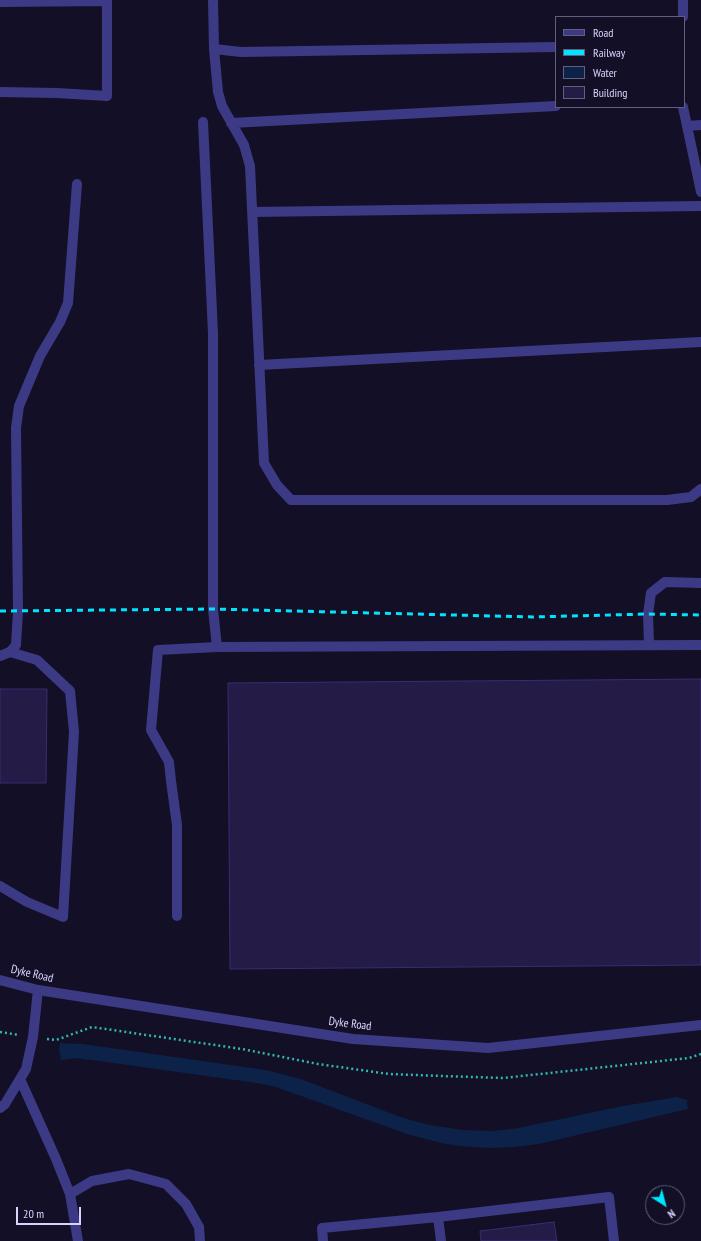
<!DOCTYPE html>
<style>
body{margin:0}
#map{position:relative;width:701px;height:1241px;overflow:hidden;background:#130f26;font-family:"PT Sans Narrow",sans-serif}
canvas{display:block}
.legend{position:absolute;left:555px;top:16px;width:130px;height:92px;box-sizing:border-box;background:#130f26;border:1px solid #625e7d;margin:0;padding:5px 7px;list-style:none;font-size:12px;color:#d9d4ff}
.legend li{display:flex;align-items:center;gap:8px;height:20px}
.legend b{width:20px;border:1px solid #625e7d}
.north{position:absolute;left:645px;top:1185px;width:40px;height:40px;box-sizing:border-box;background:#130f26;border:1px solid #625e7d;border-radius:50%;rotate:144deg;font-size:11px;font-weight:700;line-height:16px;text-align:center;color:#d9d4ff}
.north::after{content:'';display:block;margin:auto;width:14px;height:18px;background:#00e5ff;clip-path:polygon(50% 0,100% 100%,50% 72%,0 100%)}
.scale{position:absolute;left:16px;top:1207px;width:65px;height:18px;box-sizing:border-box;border:2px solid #d9d4ff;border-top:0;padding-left:5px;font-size:12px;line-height:14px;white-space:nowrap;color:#d9d4ff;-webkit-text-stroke:3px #130f26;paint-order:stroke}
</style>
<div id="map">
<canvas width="701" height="1241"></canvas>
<ul class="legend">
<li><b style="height:5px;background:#3d3a85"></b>Road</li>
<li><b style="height:5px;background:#00e5ff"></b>Railway</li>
<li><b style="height:11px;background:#0c2248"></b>Water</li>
<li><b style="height:11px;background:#241b47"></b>Building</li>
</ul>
<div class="north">N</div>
<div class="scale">20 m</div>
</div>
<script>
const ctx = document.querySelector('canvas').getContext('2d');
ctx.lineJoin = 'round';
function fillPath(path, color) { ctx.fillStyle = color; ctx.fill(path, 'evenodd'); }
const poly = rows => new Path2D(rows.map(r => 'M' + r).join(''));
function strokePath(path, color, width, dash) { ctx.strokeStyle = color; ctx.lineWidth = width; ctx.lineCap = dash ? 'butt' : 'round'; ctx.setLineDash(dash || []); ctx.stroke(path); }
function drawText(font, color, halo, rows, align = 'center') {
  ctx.font = font + ' "PT Sans Narrow",sans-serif'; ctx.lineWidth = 3.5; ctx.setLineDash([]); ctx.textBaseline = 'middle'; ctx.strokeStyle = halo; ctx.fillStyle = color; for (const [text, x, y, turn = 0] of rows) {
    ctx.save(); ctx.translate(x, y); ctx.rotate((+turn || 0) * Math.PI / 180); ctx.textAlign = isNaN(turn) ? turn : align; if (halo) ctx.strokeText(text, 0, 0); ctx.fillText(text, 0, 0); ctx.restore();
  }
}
fillPath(poly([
 [60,1043,83,1044,266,1070,301,1079,403,1118,430,1125,463,1130,493,1131,518,1128,623,1106,677,1097,687,1100,688,1109,539,1144,514,1147,488,1148,459,1146,441,1143,407,1134,276,1087,257,1083,77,1058,61,1060,59,1050]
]), '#0c2248');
const building = poly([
 [701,679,701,965,230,969,228,683,701,679],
 [0,689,47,689,46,783,0,783,0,689],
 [554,1222,557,1241,481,1241,480,1231,554,1222]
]);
fillPath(building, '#241b47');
strokePath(building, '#3b2d73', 1);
strokePath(poly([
 [0,1032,19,1035],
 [47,1039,56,1040,92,1027,242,1049,318,1064,389,1074,442,1076,503,1078,689,1058,701,1054]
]), '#2fb8b0', 2.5, [2, 3]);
strokePath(poly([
 [0,886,27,902,63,917,74,732,70,691,37,660,10,652],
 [177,916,177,825,171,781,169,762,151,730,158,650,217,647],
 [20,1079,56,1159,70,1194,78,1241],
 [0,1108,5,1104,26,1069,33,1037,38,990],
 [70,1194,92,1181,129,1174,166,1184,186,1204,199,1227,200,1241],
 [438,1217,441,1241],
 [323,1241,322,1228,438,1217,609,1197,614,1241]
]), '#3d3a85', 10);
strokePath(poly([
 [213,0,214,49,218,92,222,106,244,145,250,166,264,463,277,485,291,500,667,500,691,497,701,489],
 [0,2,107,1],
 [683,17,683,0],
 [214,49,241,52,556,47],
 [0,92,57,93,107,96,107,0],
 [683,107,701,192],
 [203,122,213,333,213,609,217,647,701,645],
 [231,123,556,106],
 [687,126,701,125],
 [252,212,701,206],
 [259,365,701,342],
 [649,645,648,614,651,593,665,582,701,583],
 [0,656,10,652,16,645,18,611,16,428,19,406,40,356,60,322,68,303,77,184],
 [0,980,38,990,353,1039,488,1048,701,1025]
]), '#3d3a85', 10);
strokePath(poly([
 [0,611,213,609,533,617,648,614,701,615]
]), '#00e5ff', 3, [6, 5]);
drawText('12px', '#d9d4ff', '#130f26', [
 ["Dyke Road",32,974,13],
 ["Dyke Road",350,1024,7]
]);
</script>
